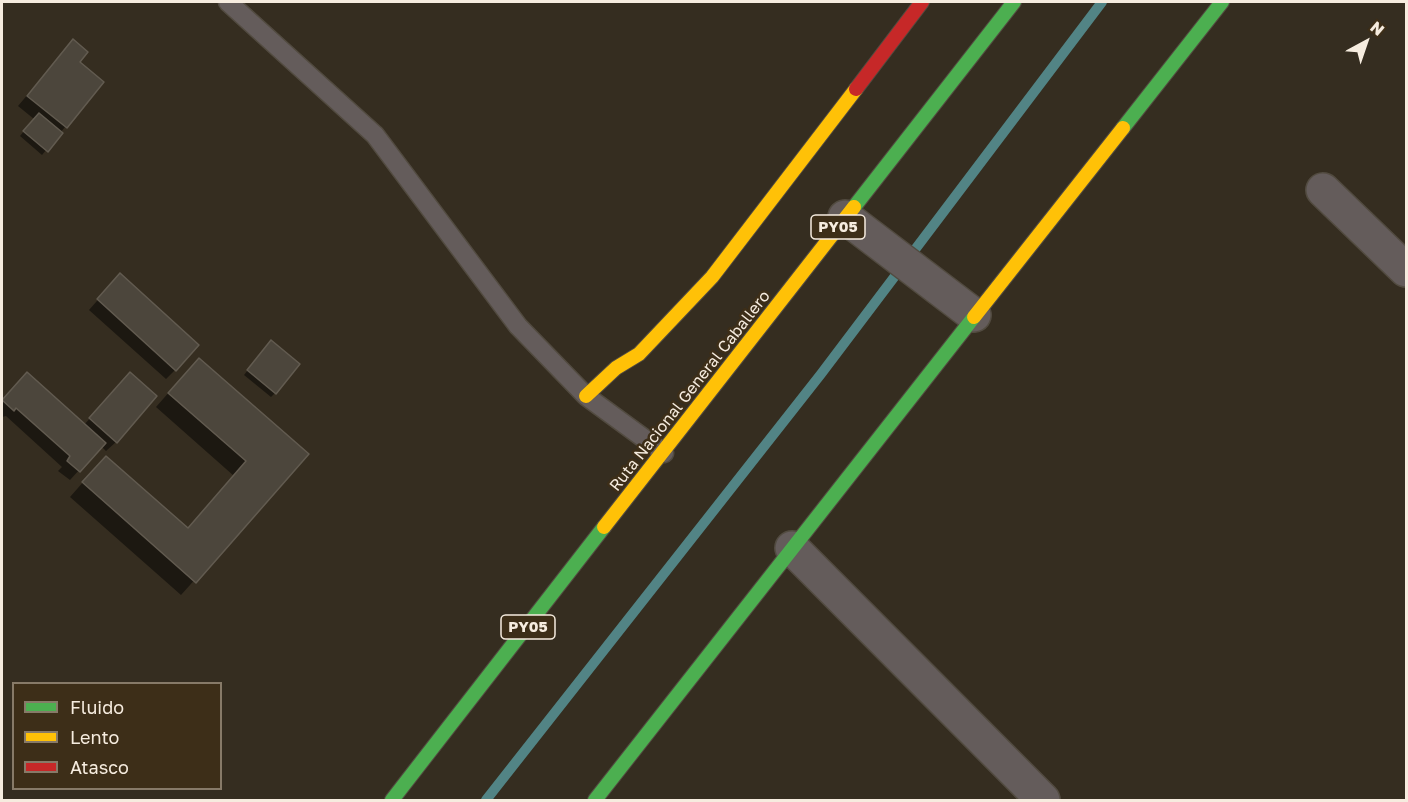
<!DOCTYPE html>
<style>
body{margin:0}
#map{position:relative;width:1408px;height:802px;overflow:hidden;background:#352d20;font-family:"Golos Text",sans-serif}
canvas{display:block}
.frame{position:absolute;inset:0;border:3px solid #f6ecdf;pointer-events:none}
.legend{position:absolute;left:12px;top:682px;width:210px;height:108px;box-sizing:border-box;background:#3d2e18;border:2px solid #877a68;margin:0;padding:8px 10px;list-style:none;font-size:18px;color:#f6ecdf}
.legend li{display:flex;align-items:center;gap:12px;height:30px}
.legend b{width:30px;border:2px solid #877a68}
.north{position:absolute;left:1336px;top:12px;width:60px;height:60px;-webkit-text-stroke:4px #3d2e18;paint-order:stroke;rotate:40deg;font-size:16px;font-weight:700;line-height:24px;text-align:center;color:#f6ecdf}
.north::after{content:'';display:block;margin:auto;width:21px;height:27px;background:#f6ecdf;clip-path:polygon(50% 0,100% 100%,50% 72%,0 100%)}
</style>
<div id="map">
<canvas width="1408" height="802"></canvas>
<div class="frame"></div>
<ul class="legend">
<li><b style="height:8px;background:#4caf50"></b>Fluido</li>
<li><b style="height:8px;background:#ffc107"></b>Lento</li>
<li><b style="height:8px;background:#c62828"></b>Atasco</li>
</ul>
<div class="north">N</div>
</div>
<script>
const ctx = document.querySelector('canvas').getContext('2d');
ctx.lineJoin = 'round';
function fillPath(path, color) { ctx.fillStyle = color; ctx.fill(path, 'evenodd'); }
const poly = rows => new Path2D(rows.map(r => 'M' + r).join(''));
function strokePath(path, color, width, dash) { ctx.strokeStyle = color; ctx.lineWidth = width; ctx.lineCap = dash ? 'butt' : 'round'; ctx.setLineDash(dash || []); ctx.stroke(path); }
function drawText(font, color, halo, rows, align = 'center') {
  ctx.font = font + ' "Golos Text",sans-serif'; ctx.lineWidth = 5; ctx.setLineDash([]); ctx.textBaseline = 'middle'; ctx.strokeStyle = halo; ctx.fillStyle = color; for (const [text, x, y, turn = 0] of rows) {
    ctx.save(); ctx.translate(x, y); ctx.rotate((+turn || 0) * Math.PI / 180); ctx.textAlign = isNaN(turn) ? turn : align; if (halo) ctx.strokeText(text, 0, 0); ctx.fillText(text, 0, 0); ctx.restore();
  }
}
fillPath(poly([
 [73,41,78,62,102,82,42,155,20,136,34,119,18,106],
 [111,285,175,370,166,379,89,310],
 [266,347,275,393,271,397,244,375],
 [186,373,307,455,181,595,70,497,92,472,187,529,234,476,156,407],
 [18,383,84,425,121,383,116,442,106,451,101,446,70,480,58,471,62,467,6,416,2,417,2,401]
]), '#0007');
strokePath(poly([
 [486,800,821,374,1102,2]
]), '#528485', 10);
const building = poly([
 [73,39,88,52,80,62,104,82,67,128,27,96,73,39],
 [39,113,63,133,48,152,23,131,39,113],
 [120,273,199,345,176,371,97,299,120,273],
 [271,340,300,364,276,394,247,370,271,340],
 [199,358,309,454,196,583,82,482,106,456,188,528,246,461,168,393,199,358],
 [27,372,106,443,80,472,67,461,70,456,16,408,14,411,2,400,27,372],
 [130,372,157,396,117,443,89,418,130,372]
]);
fillPath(building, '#4c463c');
strokePath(building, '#625b50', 1.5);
const lane = poly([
 [228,2,375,135,518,326,586,396,664,453]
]);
const street = poly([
 [1323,190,1406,270],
 [845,217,974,315],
 [792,548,1043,800]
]);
const fast = poly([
 [1123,128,1222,2],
 [854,207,1014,2],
 [392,800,604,527],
 [595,800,974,317]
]);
const slow = poly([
 [974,317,1123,128],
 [586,396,616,368,639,354,712,277,856,89],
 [604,527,854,207]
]);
const jam = poly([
 [856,89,922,2]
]);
strokePath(lane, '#524b40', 21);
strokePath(street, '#524b40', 36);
strokePath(fast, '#524b40', 16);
strokePath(slow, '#524b40', 16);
strokePath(jam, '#524b40', 16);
strokePath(lane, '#645c5b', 18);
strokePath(street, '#645c5b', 33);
strokePath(fast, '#4caf50', 14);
strokePath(slow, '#ffc107', 14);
strokePath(jam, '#c62828', 14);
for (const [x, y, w] of [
 [838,227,54],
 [528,627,54]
]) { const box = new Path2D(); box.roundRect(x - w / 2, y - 12, w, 24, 4.5); ctx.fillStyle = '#3d2e18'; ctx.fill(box); strokePath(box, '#f6ecdf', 1.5); }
drawText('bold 15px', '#f6ecdf', null, [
 ["PY05",838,227],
 ["PY05",528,627]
]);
drawText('16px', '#f6ecdf', '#3d2e18', [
 ["Ruta Nacional General Caballero",690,391,-52]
]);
</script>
